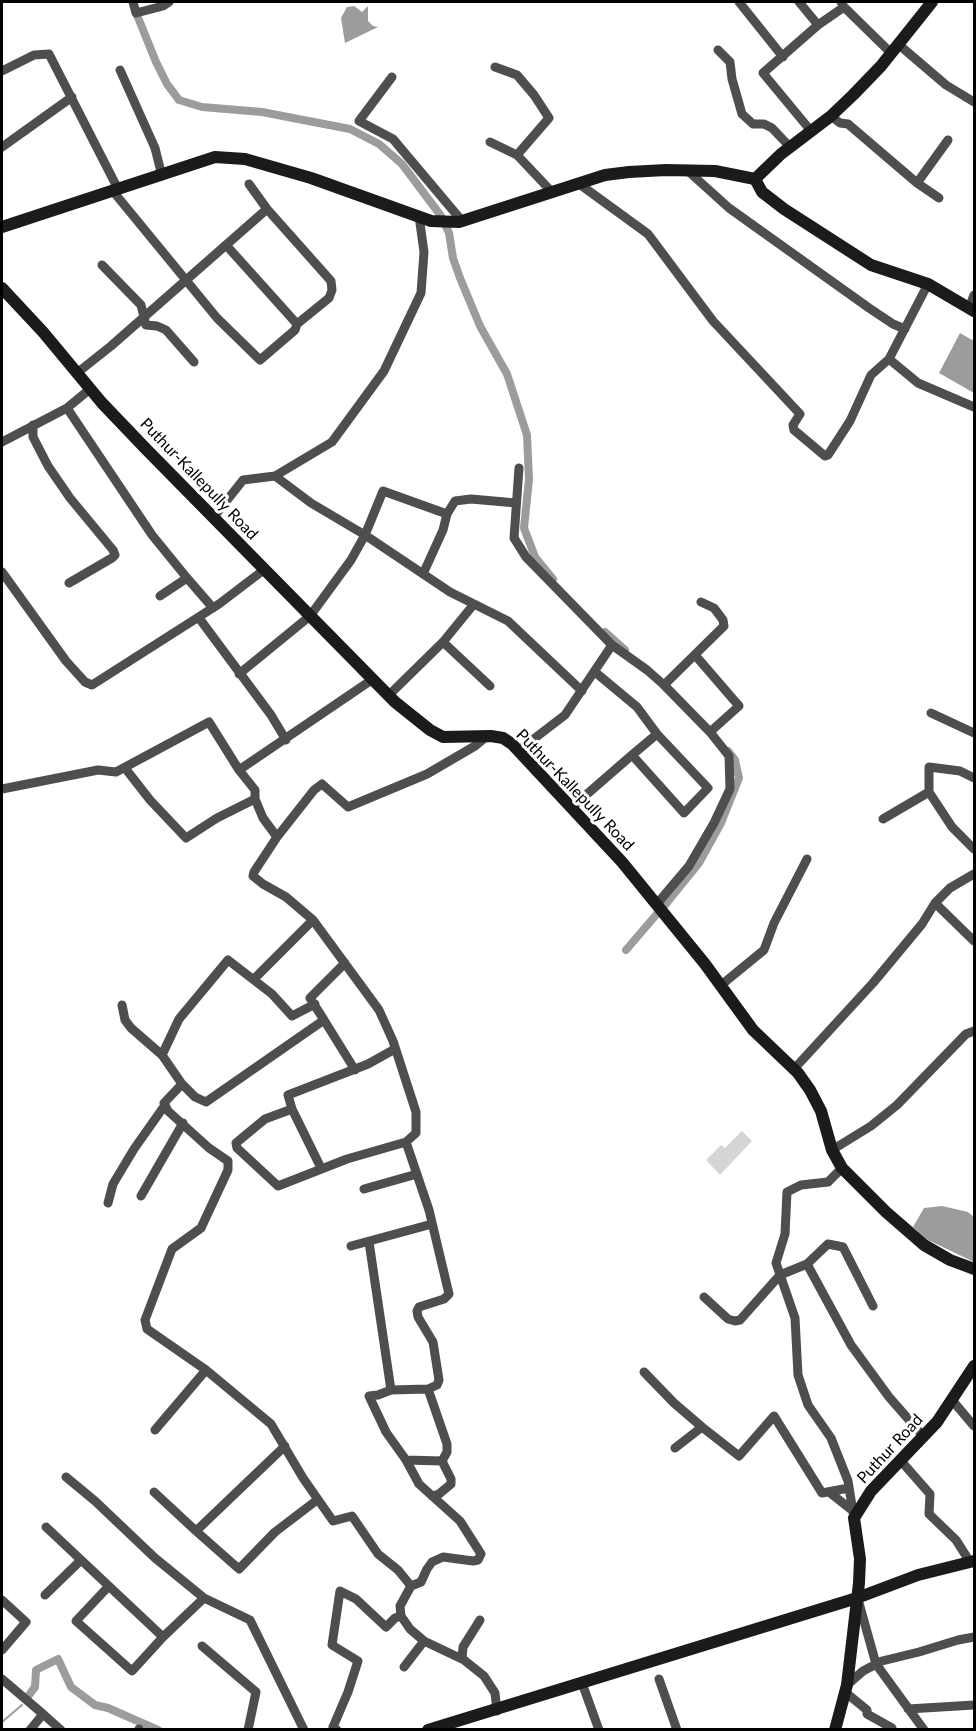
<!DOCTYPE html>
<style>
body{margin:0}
#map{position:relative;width:976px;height:1731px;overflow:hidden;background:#fff;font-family:Lato,sans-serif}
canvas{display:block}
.frame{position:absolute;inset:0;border:3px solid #000;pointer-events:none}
</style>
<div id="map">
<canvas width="976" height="1731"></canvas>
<div class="frame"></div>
</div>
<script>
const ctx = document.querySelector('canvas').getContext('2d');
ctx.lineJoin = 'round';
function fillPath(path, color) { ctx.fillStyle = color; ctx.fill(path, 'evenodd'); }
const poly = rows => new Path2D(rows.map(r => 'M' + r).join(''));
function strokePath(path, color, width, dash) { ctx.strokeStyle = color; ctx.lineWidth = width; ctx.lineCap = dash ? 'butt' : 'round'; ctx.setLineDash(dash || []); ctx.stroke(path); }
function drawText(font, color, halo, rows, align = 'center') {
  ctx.font = font + ' Lato,sans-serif'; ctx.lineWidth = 6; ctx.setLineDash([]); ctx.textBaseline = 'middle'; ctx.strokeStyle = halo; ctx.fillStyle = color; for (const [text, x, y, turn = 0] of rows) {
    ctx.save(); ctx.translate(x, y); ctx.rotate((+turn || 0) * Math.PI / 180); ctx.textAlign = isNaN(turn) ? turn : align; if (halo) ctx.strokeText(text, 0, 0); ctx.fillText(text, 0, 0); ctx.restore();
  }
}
fillPath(poly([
 [742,1131,752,1141,720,1175,706,1160,721,1145,725,1148]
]), '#d5d5d5');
fillPath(poly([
 [354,6,362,12,368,6,368,21,373,26,378,27,345,43,341,18,347,7],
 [960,333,974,341,974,393,939,373],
 [942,1206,968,1212,974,1217,974,1262,926,1239,913,1227,924,1208]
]), '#9c9c9c');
strokePath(poly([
 [2,1722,22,1705]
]), '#9c9c9c', 2);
strokePath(poly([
 [135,10,156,62,167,84,179,100,202,107,262,112,350,129,379,144,402,164,441,216,449,233,453,258,460,278,480,326,507,374,527,435,529,479,524,528,535,557,553,579],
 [605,632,625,650],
 [665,905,699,863,721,823,739,778,735,760,728,751],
 [626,950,656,915],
 [29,1695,35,1687,36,1670,58,1659,71,1687,95,1705,108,1708,158,1730]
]), '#9c9c9c', 8);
strokePath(poly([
 [133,2,136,13,163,6,169,2],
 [739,2,783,57],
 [799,2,818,25],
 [841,2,844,7,891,53],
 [898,44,946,85,974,102],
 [718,50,730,62,732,79,742,114,753,124,764,124,772,128,790,147],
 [495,67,517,75,534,95,549,118,517,155],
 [120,70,155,148,162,176],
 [2,71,34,55,49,54,118,189],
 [392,77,359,121,393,139,462,221],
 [831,116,840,123,848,124,917,183,939,198],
 [811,131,763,73,818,25,844,7],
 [490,142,517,155,551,191],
 [2,147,72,97],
 [688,171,729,208,869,308,893,324,905,329],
 [578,183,648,234,713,321,800,414,793,425,794,430,825,456,828,455,850,421,871,375,889,359],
 [917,183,948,140],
 [112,190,217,318,260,360,295,330,297,324,329,298,332,290,331,281,267,209,249,184],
 [226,245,297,324],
 [102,265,141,305,146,325,157,326,166,330,194,362],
 [928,284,889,359,918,383,974,407],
 [969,308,974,295],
 [77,373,111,346,267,209],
 [67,408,152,535,187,578],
 [33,425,33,437,48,466,70,498,113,550,115,555,112,558,69,583],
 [2,442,67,408,90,389],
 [519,468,514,538,526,557,612,645,647,670,664,685,710,732,729,756,730,789,714,823,689,866,656,905],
 [275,476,311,503,365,535,450,592,508,621,582,691],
 [213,518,243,480,275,476,332,442,384,371,421,293,424,252,419,216],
 [2,572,66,661,85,682,92,685,219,604,265,569],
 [423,574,443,530,447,514,455,501,471,499,516,503],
 [160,596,187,578,213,608],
 [199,618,271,715,286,740],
 [443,642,490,686],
 [695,655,739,706,710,732],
 [595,672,637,707,657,734],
 [239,674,310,616,351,560,365,535,383,491,447,514],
 [664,685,724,626,723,620,714,608,701,602],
 [389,695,443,642,474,604],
 [931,713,974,733],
 [518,751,565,715,612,645],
 [125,768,150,800,186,838,217,818,255,799],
 [239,770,255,790,255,799,263,818,277,837,254,872,253,876,263,884,286,897,313,920,379,1010,393,1041,416,1112,416,1133,406,1142,429,1210,449,1294,444,1299,419,1307,417,1311,418,1317,433,1342,439,1380,437,1385,428,1389],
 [974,778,960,771,929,767,929,792,952,827,974,849],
 [2,789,98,770,116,772,209,722,239,770,373,679],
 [571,808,632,755,657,734,708,788,684,813,632,755],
 [883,819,929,792],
 [277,837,314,790,322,784,348,807,427,774,475,746,487,736],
 [935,903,974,941],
 [254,979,313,920],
 [720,986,764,950,774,923,807,859],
 [315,1004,292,1016,272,994,228,960,179,1019,162,1055,182,1084,195,1097,206,1102,324,1020,355,1070],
 [122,1005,125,1020,131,1028,162,1055],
 [324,1020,310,998,345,963],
 [395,1049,368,1064,288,1095,292,1109,265,1119,236,1143,237,1148,278,1186,347,1159,406,1142],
 [794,1069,873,983,922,924,935,903,950,888,974,874],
 [182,1084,164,1103,168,1111,209,1148,228,1161,228,1170,201,1228,172,1249,145,1320,147,1329,206,1370,271,1424,303,1478,333,1521,352,1516,378,1554,398,1570,411,1586,400,1606,401,1616,410,1629,424,1641,464,1660,484,1676,495,1693,497,1711],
 [292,1109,321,1168],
 [832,1150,871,1126,897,1105,966,1034,974,1031],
 [842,1168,828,1182,801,1185,787,1192,785,1234,776,1263,795,1318,798,1375,808,1405,831,1438,848,1481,854,1518],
 [364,1189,417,1174],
 [141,1196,183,1123],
 [108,1203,113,1184,134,1149,165,1105],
 [369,1242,391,1390,428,1389,447,1444,447,1452,442,1461,451,1479,451,1484,439,1494,432,1496],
 [351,1246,432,1224],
 [807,1264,828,1244,843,1247,873,1306],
 [704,1297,728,1319,735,1321,740,1320,780,1275,807,1264,851,1345,889,1397,924,1437],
 [644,1372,674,1403,702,1427],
 [391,1390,378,1395,369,1396,386,1432,406,1460],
 [952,1400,974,1426],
 [155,1430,206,1370],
 [285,1446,196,1531,239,1569,275,1532,317,1500],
 [675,1448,702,1427,739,1456,774,1416,822,1493,849,1488],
 [901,1461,930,1494,929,1514,956,1540,970,1562],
 [66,1477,95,1501,155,1558,204,1598,250,1620,304,1730],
 [154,1492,196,1531],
 [829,1492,853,1511],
 [46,1527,163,1637,204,1598],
 [411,1586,421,1582,427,1569,432,1562,443,1557,473,1561,478,1560,481,1554,460,1521,419,1484,406,1460,442,1461],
 [108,1587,76,1621,132,1671,163,1637],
 [45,1595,80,1561],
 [2,1600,26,1622,2,1650],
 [859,1603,876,1664,924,1730],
 [202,1646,256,1692,248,1730],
 [462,1659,463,1647,480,1620],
 [404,1667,424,1641],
 [2,1679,43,1714],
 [659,1679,677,1730],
 [582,1683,599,1730],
 [847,1685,863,1671,882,1661,919,1652,958,1640,974,1637],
 [845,1692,867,1710,867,1714,892,1728],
 [908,1709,974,1705],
 [30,1730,43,1714,61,1730],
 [139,1730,139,1729],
 [337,1730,333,1727,348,1692,358,1661,332,1645,340,1591,356,1599,386,1627,395,1618,401,1616]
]), '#4e4e4e', 9);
strokePath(poly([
 [755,179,762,192,784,209,871,265,928,284,974,311],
 [755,179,781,154,831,116,853,95,881,66,932,2],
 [2,227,215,157,245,159,311,178,431,221,459,222,605,175,629,172,666,170,715,171,755,179],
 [2,288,43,332,102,403,146,449,395,702,430,730,443,737,491,736,503,738,512,744,622,862,705,964,753,1030,798,1073,810,1090,821,1111,832,1150,842,1168,886,1212,924,1245,950,1260,974,1269],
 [428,1730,857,1598,918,1575,974,1561],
 [835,1730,847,1685,859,1583,860,1559,854,1518,871,1491,937,1422,974,1366]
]), '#1b1b1b', 12);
drawText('16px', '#000', '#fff', [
 ["Puthur-Kallepully Road",199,479,46],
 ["Puthur-Kallepully Road",575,790,46],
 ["Puthur Road",890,1449,-47]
]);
</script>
